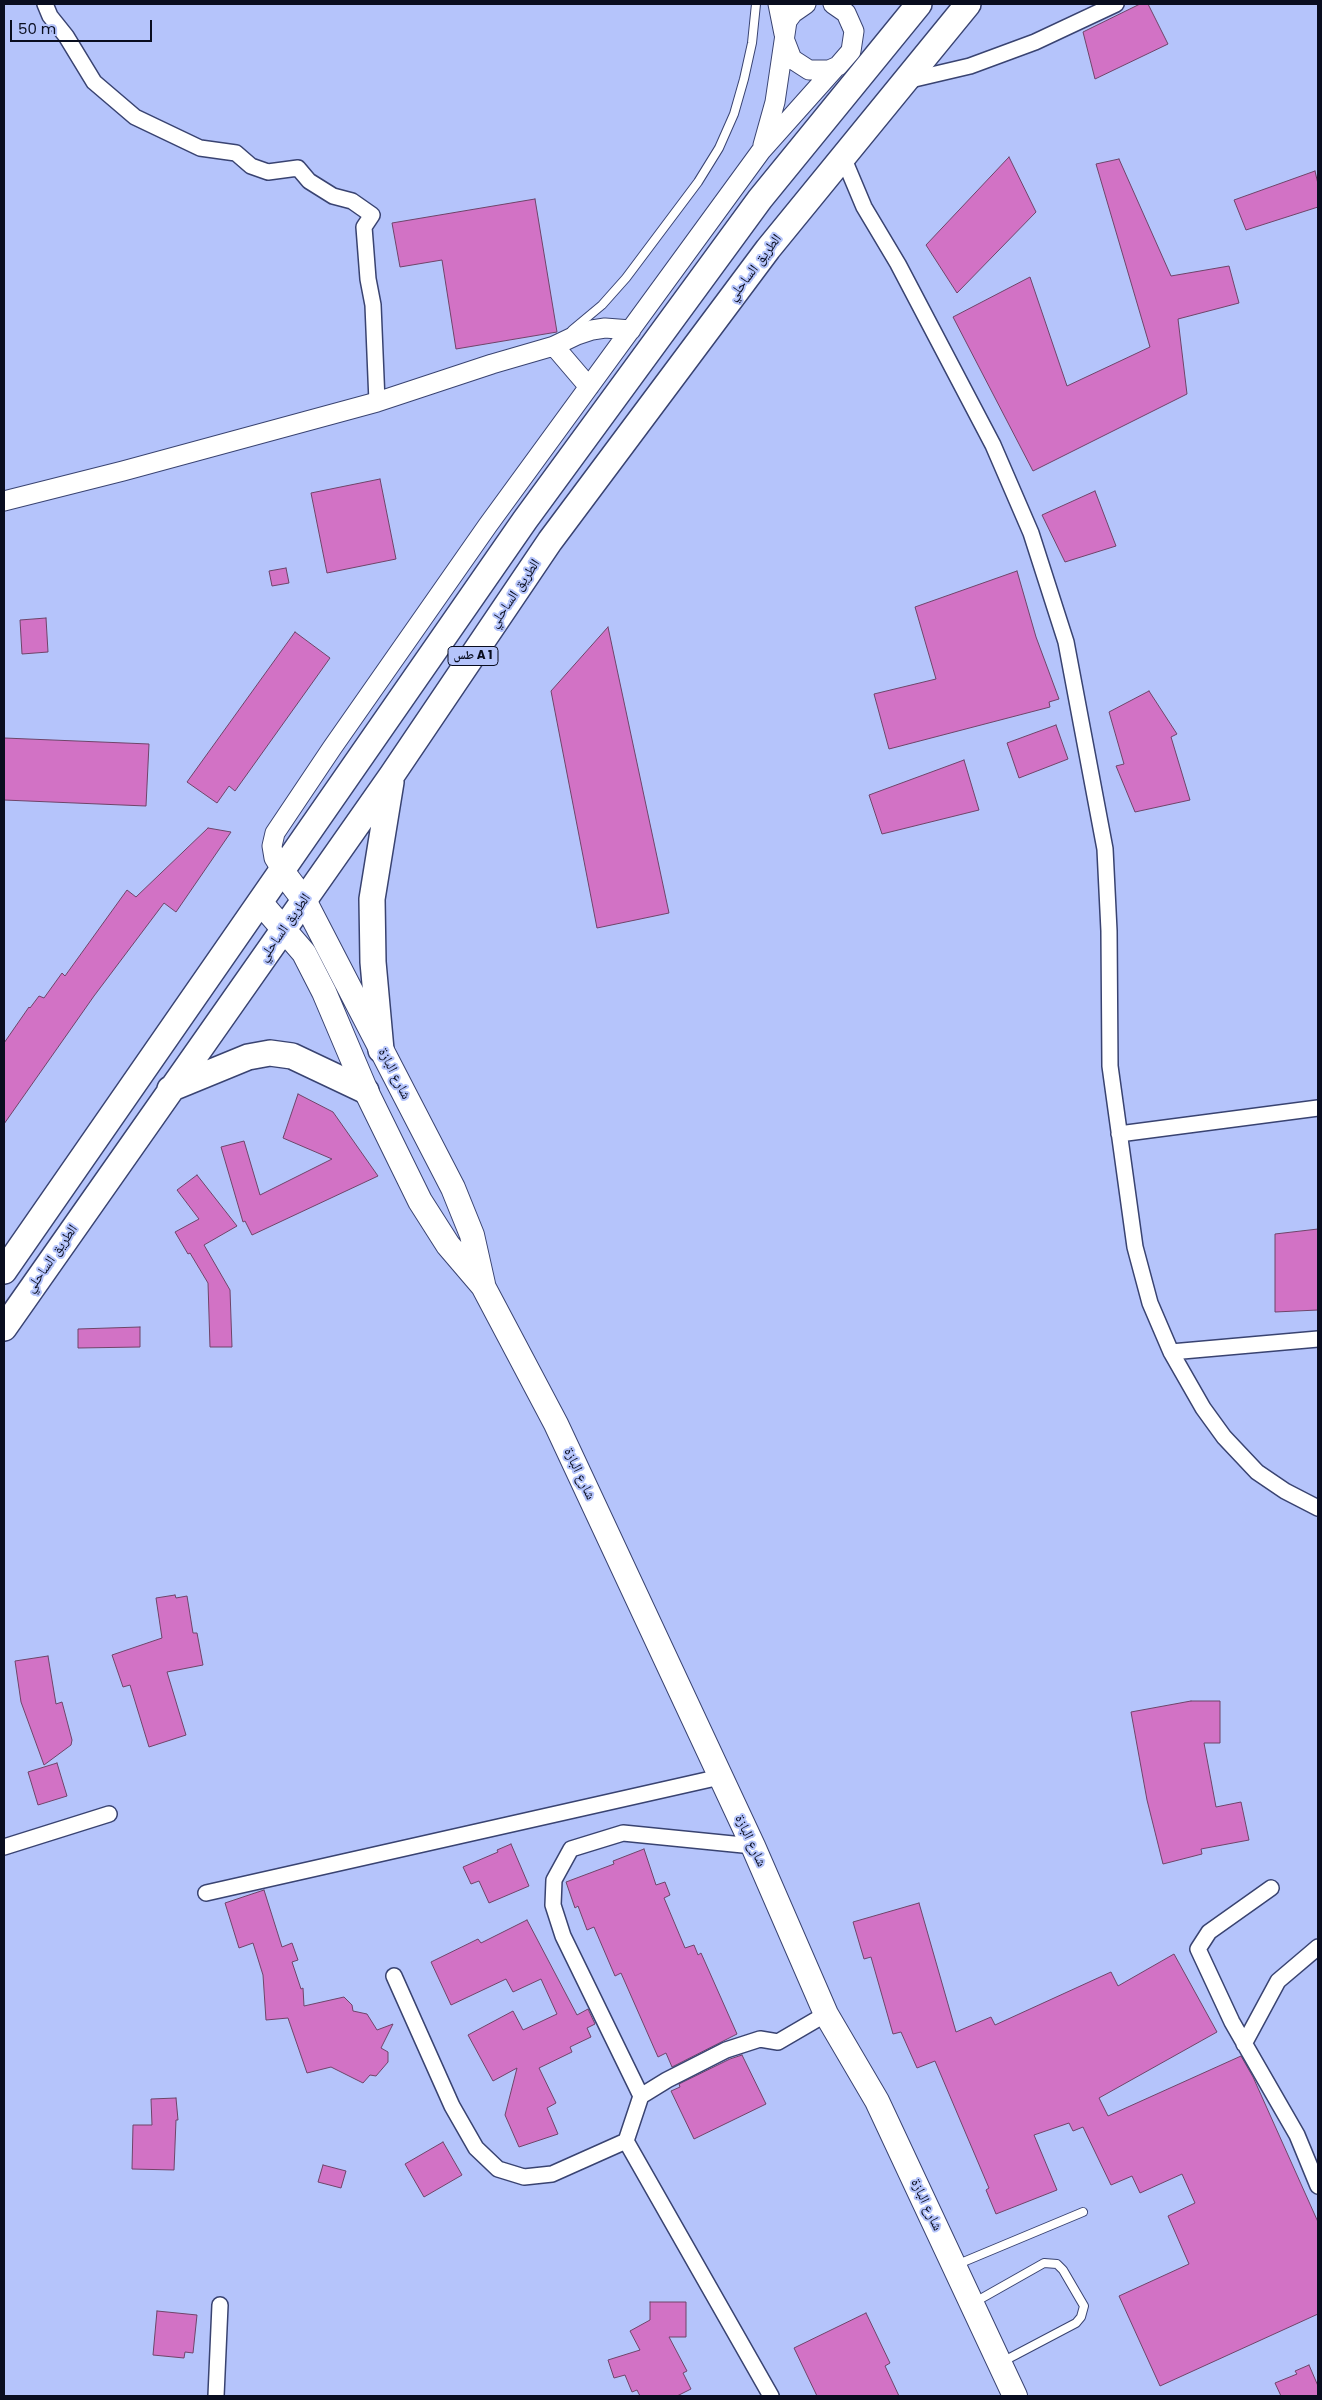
<!DOCTYPE html>
<meta charset="utf-8">
<style>
body{margin:0}
#map{position:relative;width:1322px;height:2400px;overflow:hidden;background:#b5c4fb;font-family:Poppins,sans-serif}
canvas{display:block}
.frame{position:absolute;inset:0;border:5px solid #090d1f;pointer-events:none}
.scale{position:absolute;left:10px;top:20px;width:142px;height:22px;box-sizing:border-box;border:2px solid #090d1f;border-top:0;padding-left:6px;font-size:15px;line-height:18px;white-space:nowrap;color:#090d1f;-webkit-text-stroke:4px #b5c4fb;paint-order:stroke}
</style>
<div id="map">
<canvas width="1322" height="2400"></canvas>
<div class="frame"></div>
<div class="scale">50 m</div>
</div>
<script>
const ctx = document.querySelector('canvas').getContext('2d');
ctx.lineJoin = 'round';
function fillPath(path, color) { ctx.fillStyle = color; ctx.fill(path, 'evenodd'); }
const poly = rows => new Path2D(rows.map(r => 'M' + r).join(''));
function strokePath(path, color, width, dash) { ctx.strokeStyle = color; ctx.lineWidth = width; ctx.lineCap = dash ? 'butt' : 'round'; ctx.setLineDash(dash || []); ctx.stroke(path); }
function drawText(font, color, halo, rows, align = 'center') {
  ctx.font = font + ' Poppins,"Noto Naskh Arabic",sans-serif'; ctx.lineWidth = 4; ctx.setLineDash([]); ctx.textBaseline = 'middle'; ctx.strokeStyle = halo; ctx.fillStyle = color; for (const [text, x, y, turn = 0] of rows) {
    ctx.save(); ctx.translate(x, y); ctx.rotate((+turn || 0) * Math.PI / 180); ctx.textAlign = isNaN(turn) ? turn : align; if (halo) ctx.strokeText(text, 0, 0); ctx.fillText(text, 0, 0); ctx.restore();
  }
}
const building = poly([
 [1140,4,1148,4,1168,44,1095,79,1083,32,1140,4],
 [1009,157,1036,212,957,293,926,245,1009,157],
 [1119,159,1171,276,1229,266,1239,303,1178,319,1187,394,1033,471,953,317,1030,277,1067,386,1150,347,1096,164,1119,159],
 [1315,171,1318,184,1318,207,1246,230,1234,200,1315,171],
 [535,199,557,332,456,349,442,260,400,267,392,223,535,199],
 [380,479,396,559,327,573,311,493,380,479],
 [1095,491,1116,546,1065,562,1042,515,1095,491],
 [286,568,289,583,272,586,269,571,286,568],
 [1017,571,1036,637,1059,699,1049,702,1050,707,889,749,874,694,936,679,915,607,1017,571],
 [46,618,48,652,22,654,20,620,46,618],
 [608,627,669,913,597,928,551,691,608,627],
 [295,632,330,658,235,791,229,786,217,803,187,782,295,632],
 [1149,691,1177,734,1171,737,1190,800,1135,812,1116,766,1124,764,1109,712,1149,691],
 [1056,725,1068,759,1019,778,1007,743,1056,725],
 [4,738,149,744,146,806,4,800,4,738],
 [964,760,979,810,882,834,869,795,964,760],
 [208,828,231,832,176,912,164,903,94,996,4,1124,4,1043,29,1007,30,1008,39,996,44,998,62,973,65,976,127,890,136,897,208,828],
 [298,1094,333,1112,378,1176,252,1235,245,1221,243,1222,221,1147,244,1141,260,1195,332,1159,283,1138,298,1094],
 [197,1175,237,1226,204,1245,230,1290,232,1347,210,1347,208,1283,190,1253,188,1254,175,1232,199,1219,177,1190,197,1175],
 [1318,1229,1318,1310,1275,1312,1275,1234,1318,1229],
 [140,1327,140,1347,78,1348,78,1329,140,1327],
 [175,1595,176,1598,187,1596,193,1633,197,1633,203,1665,167,1672,186,1735,149,1747,130,1685,123,1687,112,1655,162,1638,156,1598,175,1595],
 [48,1656,56,1704,62,1702,72,1740,71,1745,44,1765,21,1702,15,1661,48,1656],
 [1191,1701,1220,1701,1220,1743,1204,1743,1216,1807,1241,1802,1249,1840,1201,1849,1202,1854,1163,1864,1147,1800,1131,1712,1191,1701],
 [57,1763,67,1796,38,1805,28,1772,57,1763],
 [511,1844,529,1886,489,1903,479,1881,471,1884,463,1867,498,1852,497,1850,511,1844],
 [644,1849,656,1885,665,1882,670,1895,664,1898,685,1948,694,1945,698,1955,701,1953,737,2034,672,2067,666,2053,658,2057,621,1973,615,1976,594,1927,587,1930,578,1906,575,1908,566,1882,614,1864,613,1861,644,1849],
 [264,1890,282,1947,292,1943,298,1960,292,1962,301,1989,303,1988,304,2006,344,1997,352,2005,353,2011,367,2014,377,2030,393,2024,381,2048,388,2052,388,2062,376,2076,370,2075,363,2083,331,2067,307,2073,288,2018,266,2020,263,1975,253,1943,239,1948,225,1903,264,1890],
 [919,1903,956,2032,991,2017,995,2025,1111,1972,1118,1986,1174,1954,1217,2032,1099,2098,1108,2116,1241,2056,1253,2077,1318,2222,1318,2314,1160,2386,1119,2296,1189,2264,1168,2216,1195,2203,1182,2174,1140,2193,1132,2176,1111,2185,1083,2127,1073,2131,1069,2123,1034,2135,1057,2190,996,2214,986,2190,989,2188,935,2061,917,2068,901,2032,893,2034,871,1957,864,1959,853,1922,919,1903],
 [527,1920,577,2015,588,2009,595,2024,587,2028,591,2037,570,2047,572,2052,539,2068,556,2103,547,2108,558,2134,519,2147,505,2115,517,2068,493,2081,468,2035,513,2011,523,2030,557,2014,541,1979,513,1992,506,1979,451,2005,431,1962,478,1939,481,1943,527,1920],
 [742,2055,766,2104,694,2139,671,2091,680,2087,679,2084,730,2059,742,2055],
 [176,2098,178,2120,176,2120,174,2170,132,2169,133,2125,152,2125,151,2099,176,2098],
 [443,2142,462,2175,424,2197,405,2164,443,2142],
 [323,2165,346,2171,341,2188,318,2182,323,2165],
 [650,2302,686,2302,686,2337,669,2337,687,2371,683,2373,691,2389,677,2396,640,2396,637,2390,632,2392,625,2375,614,2378,608,2360,640,2350,630,2331,650,2320,650,2302],
 [157,2311,197,2315,193,2353,185,2352,184,2358,153,2355,157,2311],
 [866,2313,890,2363,885,2366,899,2396,817,2396,794,2348,866,2313],
 [1309,2365,1318,2386,1318,2396,1281,2396,1275,2383,1297,2374,1295,2371,1309,2365]
]);
fillPath(building, '#d272c5');
strokePath(building, '#6f4469', 1);
const service = poly([
 [572,330,602,305,626,278,698,182,719,148,734,114,744,79,752,43,756,4],
 [956,2265,1083,2212],
 [975,2302,1044,2263,1057,2264,1063,2270,1084,2306,1081,2317,1076,2323,1002,2362]
]);
const minor = poly([
 [45,4,50,16,66,36,94,82,135,117,200,148,236,153,251,166,268,172,298,168,309,181,333,196,352,201,372,215,364,227,368,279,373,305,377,402],
 [906,81,970,66,1035,42,1116,4],
 [843,157,864,207,898,264,993,445,1031,533,1066,642,1105,849,1109,931,1110,1066,1135,1247,1150,1303,1171,1352,1203,1408,1224,1437,1257,1472,1285,1491,1318,1508],
 [1119,1134,1318,1108],
 [1171,1352,1318,1339],
 [4,1847,109,1814],
 [1271,1888,1209,1932,1198,1949,1232,2022,1297,2135,1318,2186],
 [206,1893,720,1777],
 [394,1976,452,2106,476,2148,498,2169,524,2177,552,2174,626,2141,641,2096,667,2080,726,2050,760,2039,778,2042,826,2014],
 [1244,2044,1278,1981,1318,1947],
 [641,2096,563,1936,553,1905,554,1880,571,1849,623,1833,753,1846],
 [626,2141,771,2396],
 [216,2396,220,2305]
]);
const tertiary = poly([
 [778,4,784,34],
 [785,41,792,59,809,70,829,70,838,66,851,51,854,31,846,13,833,4],
 [763,145,775,102,787,21,793,13,806,4],
 [554,346,589,387],
 [4,501,123,471,377,402,492,364,554,346,577,335,592,330,605,328,631,330],
 [282,871,274,858,272,846,275,833,332,748,488,525,761,151,836,67]
]);
const primary = poly([
 [282,871,304,900,453,1188,472,1235,483,1284],
 [260,902,304,953,324,992,366,1091,420,1201,448,1245,483,1286,556,1424,753,1846,826,2014,877,2101,1015,2396]
]);
const trunk = poly([
 [381,1050,373,962,372,899,391,782],
 [170,1089,248,1057,270,1053,292,1056,366,1091],
 [4,1271,525,520,760,199,919,4],
 [4,1328,392,775,550,541,768,249,968,4]
]);
strokePath(service, '#394371', 10);
strokePath(minor, '#394371', 18);
strokePath(tertiary, '#394371', 21);
strokePath(primary, '#394371', 26);
strokePath(trunk, '#394371', 28);
strokePath(service, '#fff', 8);
strokePath(minor, '#fff', 15);
strokePath(tertiary, '#fff', 19);
strokePath(primary, '#fff', 24);
strokePath(trunk, '#fff', 25);
for (const [x, y, w] of [
 [473,656,50]
]) { const box = new Path2D(); box.roundRect(x - w / 2, y - 9.5, w, 19, 4); ctx.fillStyle = '#b5c4fb'; ctx.fill(box); strokePath(box, '#090d1f', 1); }
drawText('bold 12px', '#090d1f', null, [
 ["طس A 1",473,656]
]);
drawText('14px', '#090d1f', '#b5c4fb', [
 ["الطريق الساحلي",755,268,-53],
 ["الطريق الساحلي",515,594,-56],
 ["الطريق الساحلي",285,928,-55],
 ["شارع البازة",394,1074,63],
 ["الطريق الساحلي",52,1259,-55],
 ["شارع البازة",579,1474,65],
 ["شارع البازة",750,1841,65],
 ["شارع البازة",926,2205,65]
]);
</script>
